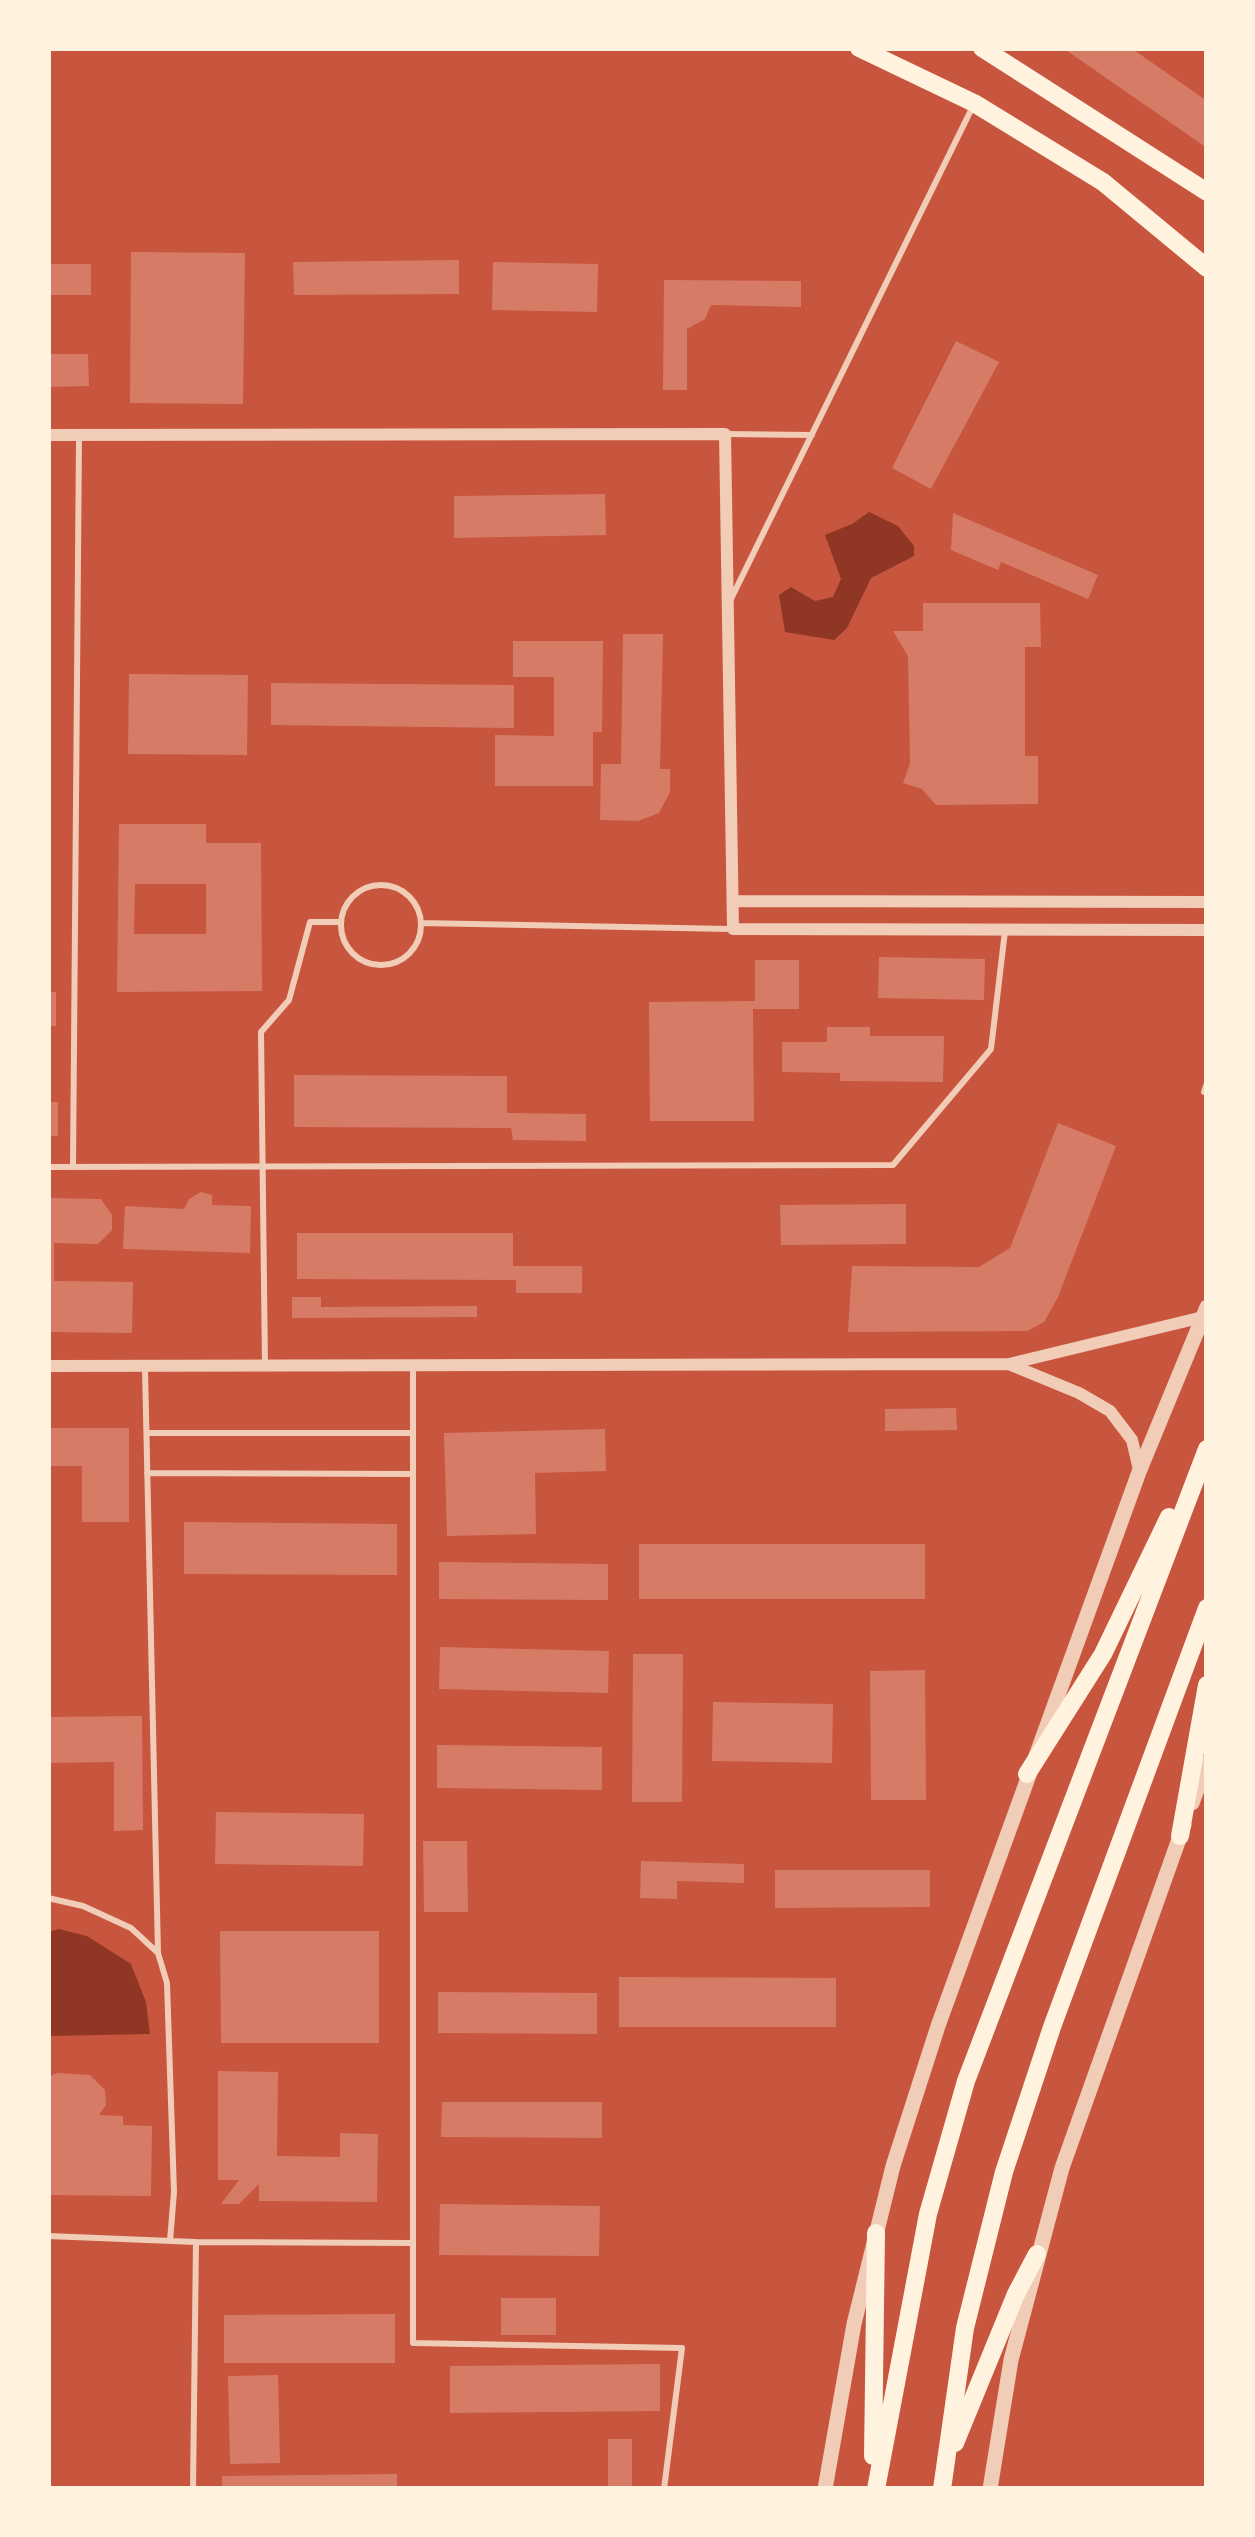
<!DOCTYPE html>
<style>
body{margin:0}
#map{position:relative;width:1255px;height:2537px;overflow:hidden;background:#c8553d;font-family:"Public Sans",sans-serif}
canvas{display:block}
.frame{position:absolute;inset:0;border:51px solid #fff3e0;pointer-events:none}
</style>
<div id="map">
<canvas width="1255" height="2537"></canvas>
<div class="frame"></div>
</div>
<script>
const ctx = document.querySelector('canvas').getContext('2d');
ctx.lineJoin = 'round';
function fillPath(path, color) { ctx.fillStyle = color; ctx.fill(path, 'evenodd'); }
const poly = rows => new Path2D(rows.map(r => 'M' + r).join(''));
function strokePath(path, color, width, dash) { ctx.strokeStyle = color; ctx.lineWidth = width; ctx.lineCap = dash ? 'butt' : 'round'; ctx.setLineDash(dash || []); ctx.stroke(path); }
fillPath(poly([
 [869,512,898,526,914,546,914,556,871,578,847,628,834,640,785,632,779,595,791,587,815,601,833,597,841,579,825,535,852,524],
 [59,1929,87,1936,131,1964,146,2002,150,2034,48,2036,48,1932]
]), '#8f3625');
fillPath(poly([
 [1063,48,1131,48,1207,101,1207,148],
 [131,252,245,253,243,404,130,403],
 [459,260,459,294,294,295,293,262],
 [493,262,598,264,597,312,492,310],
 [48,264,91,264,91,295,48,295],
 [664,280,801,281,801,307,711,305,705,319,687,329,687,390,663,390],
 [956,341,999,362,931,489,892,468],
 [48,354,88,354,89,386,48,387],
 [605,494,606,535,454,538,454,496],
 [953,513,1098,575,1088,599,1001,562,998,570,951,550],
 [923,603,1040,603,1041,647,1025,647,1025,756,1038,756,1038,804,936,805,922,789,903,783,910,763,908,656,893,631,923,631],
 [623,634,663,634,660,769,670,769,670,792,659,813,638,821,600,820,601,764,621,764],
 [513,641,603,641,602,732,593,732,593,786,495,786,495,735,554,736,554,677,513,677],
 [129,674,248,675,247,755,128,754],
 [271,683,514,685,514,728,271,725],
 [119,824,206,824,206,843,261,843,262,991,117,992],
 [135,884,206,884,206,934,134,934],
 [879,957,985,959,984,1000,878,998],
 [755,960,799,960,799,1009,753,1009,754,1121,650,1121,649,1002,755,1001],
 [48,992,56,992,56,1026,48,1026],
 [827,1027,870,1027,870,1036,944,1036,943,1082,840,1081,840,1073,782,1072,782,1042,827,1042],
 [294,1075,507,1076,507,1113,586,1114,586,1141,513,1140,511,1128,294,1127],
 [48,1102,58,1102,58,1136,48,1136],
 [1058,1123,1116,1146,1058,1297,1044,1322,1027,1331,848,1332,852,1266,979,1267,1010,1248],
 [201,1192,212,1195,212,1205,251,1206,250,1253,123,1249,125,1206,184,1209,189,1199],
 [48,1198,101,1199,112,1215,112,1230,98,1244,54,1243,54,1281,133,1282,132,1333,48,1332],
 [906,1204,906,1244,781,1245,780,1205],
 [297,1233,513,1233,513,1266,582,1266,582,1293,516,1293,516,1280,297,1279],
 [292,1297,321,1297,321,1307,477,1306,477,1317,292,1318],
 [956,1408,957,1430,885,1431,885,1409],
 [48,1428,129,1428,129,1522,82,1522,82,1466,48,1466],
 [605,1429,606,1471,535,1473,536,1534,447,1536,444,1433],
 [184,1522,397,1524,397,1575,184,1574],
 [639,1544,925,1544,925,1599,639,1599],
 [439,1562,608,1564,608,1600,439,1599],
 [440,1647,609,1651,608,1693,439,1689],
 [633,1654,683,1654,682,1802,632,1802],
 [925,1670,926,1800,871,1800,870,1671],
 [713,1702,833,1704,832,1763,712,1761],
 [142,1716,143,1830,114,1831,114,1762,48,1763,48,1717],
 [437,1745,602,1747,602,1790,437,1788],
 [216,1812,364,1814,363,1866,215,1864],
 [423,1841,467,1841,468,1912,424,1912],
 [641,1861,744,1864,744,1883,677,1881,677,1899,640,1898],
 [775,1870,930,1870,930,1907,775,1908],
 [220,1931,379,1931,379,2043,221,2043],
 [619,1977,836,1978,836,2027,619,2027],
 [438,1992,597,1993,597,2034,438,2033],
 [218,2071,278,2072,277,2156,340,2157,340,2133,378,2134,377,2202,259,2201,259,2184,239,2204,221,2204,239,2180,218,2180],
 [57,2073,90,2075,105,2090,106,2105,99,2115,123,2116,123,2125,152,2126,151,2196,48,2195,48,2077],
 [442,2102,602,2102,602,2138,441,2137],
 [440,2204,600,2206,599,2256,439,2255],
 [501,2298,556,2298,556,2335,501,2335],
 [395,2314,395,2363,224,2363,224,2315],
 [660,2364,660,2411,450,2413,450,2366],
 [278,2375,280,2463,230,2464,228,2376],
 [608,2439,632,2439,632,2489,608,2489],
 [397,2474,397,2489,222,2489,222,2476]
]), '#d67c66');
strokePath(poly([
 [725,434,812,435],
 [730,601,973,106],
 '341 925a40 40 0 1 1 80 0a40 40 0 1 1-80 0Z',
 [421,923,730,929],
 [1204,1092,1207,1083],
 [48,1167,893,1165,991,1049,1005,931],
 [73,1167,79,438],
 [265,1366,261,1032,289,1000,310,922,341,922],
 [413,1367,413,2343,682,2348,664,2489],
 [145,1369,158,1953],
 [147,1433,413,1433],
 [147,1473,413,1474],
 [48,1898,83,1906,131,1928,158,1953,167,1983,174,2192,170,2241],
 [48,2236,196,2242],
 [193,2489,196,2242,413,2243]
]), '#f1ccb7', 6);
strokePath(poly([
 [48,435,725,434,733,929,1207,930],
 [733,901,1207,902],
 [1011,1365,1079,1393,1110,1411,1132,1440,1139,1470],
 [48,1366,1009,1364,1203,1317]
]), '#f1ccb7', 12);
strokePath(poly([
 [1192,1803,1207,1763],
 [825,2489,854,2324,893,2166,938,2026,1139,1472,1207,1307],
 [990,2489,1011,2360,1062,2168,1184,1825]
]), '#f1ccb7', 15);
strokePath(poly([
 [859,48,974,103,1103,182,1207,268],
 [982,48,1207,192]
]), '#fff3e0', 18);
strokePath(poly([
 [1027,1774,1103,1654,1169,1517],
 [1180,1836,1207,1685],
 [955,2443,1016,2294,1037,2254],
 [873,2456,876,2233],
 [876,2489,928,2214,966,2081,1207,1449],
 [942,2489,965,2328,1004,2172,1052,2027,1207,1608]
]), '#fff3e0', 18);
</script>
